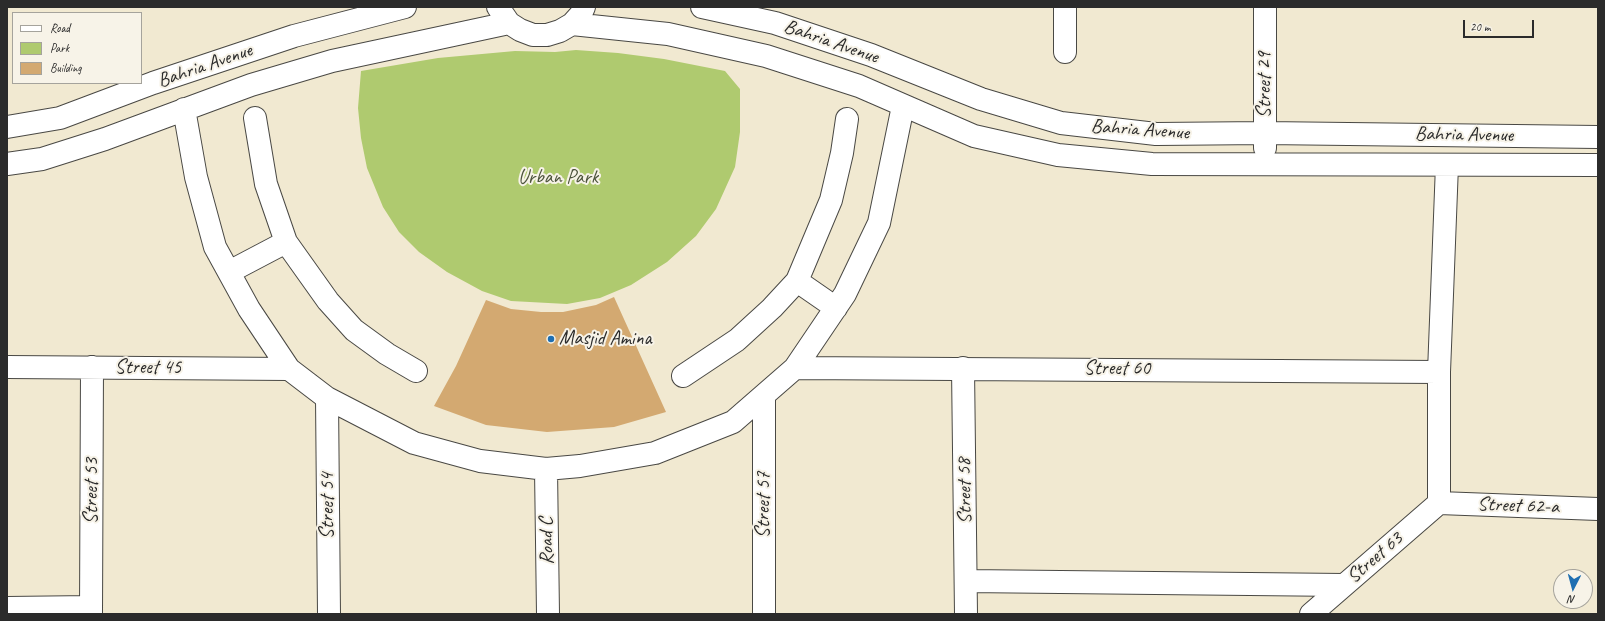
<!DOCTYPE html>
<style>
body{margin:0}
#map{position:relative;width:1605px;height:621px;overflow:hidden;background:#f1e9d1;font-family:Caveat,sans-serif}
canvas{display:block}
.frame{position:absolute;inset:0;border:8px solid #2b2b2b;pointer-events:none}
.legend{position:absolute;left:12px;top:12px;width:130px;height:72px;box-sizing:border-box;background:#f7f3e8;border:1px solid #a5a39c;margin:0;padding:5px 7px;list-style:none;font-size:12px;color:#2b2b2b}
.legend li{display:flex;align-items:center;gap:8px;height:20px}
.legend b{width:20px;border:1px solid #a5a39c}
.north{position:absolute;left:1553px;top:569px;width:40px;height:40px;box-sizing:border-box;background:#f7f3e8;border:1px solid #a5a39c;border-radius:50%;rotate:186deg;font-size:11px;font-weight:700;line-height:16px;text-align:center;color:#2b2b2b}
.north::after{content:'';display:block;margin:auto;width:14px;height:18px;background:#1f6fb2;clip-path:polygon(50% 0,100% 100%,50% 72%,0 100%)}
.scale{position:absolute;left:1463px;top:20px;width:71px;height:18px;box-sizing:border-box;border:2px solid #2b2b2b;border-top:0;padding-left:5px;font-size:12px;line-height:14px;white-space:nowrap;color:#2b2b2b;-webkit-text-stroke:3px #f7f3e8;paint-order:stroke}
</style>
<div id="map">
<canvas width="1605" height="621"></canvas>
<div class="frame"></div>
<ul class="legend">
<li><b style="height:5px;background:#fff"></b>Road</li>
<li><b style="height:11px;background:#afca6f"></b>Park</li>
<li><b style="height:11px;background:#d3a971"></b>Building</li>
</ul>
<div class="north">N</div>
<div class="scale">20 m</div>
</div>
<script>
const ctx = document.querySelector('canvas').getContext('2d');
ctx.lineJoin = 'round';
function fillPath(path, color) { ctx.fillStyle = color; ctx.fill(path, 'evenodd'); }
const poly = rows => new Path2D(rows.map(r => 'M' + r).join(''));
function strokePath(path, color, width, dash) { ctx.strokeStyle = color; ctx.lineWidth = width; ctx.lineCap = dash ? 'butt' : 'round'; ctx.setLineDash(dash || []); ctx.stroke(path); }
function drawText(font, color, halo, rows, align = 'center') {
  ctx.font = font + ' Caveat,sans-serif'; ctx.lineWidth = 4; ctx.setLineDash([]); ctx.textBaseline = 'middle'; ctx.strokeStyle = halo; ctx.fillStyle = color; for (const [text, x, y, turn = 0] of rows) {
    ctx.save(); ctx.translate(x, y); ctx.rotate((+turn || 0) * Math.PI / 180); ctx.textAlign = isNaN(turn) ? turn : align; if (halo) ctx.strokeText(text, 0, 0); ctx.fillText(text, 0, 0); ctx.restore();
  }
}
fillPath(poly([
 [576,50,618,53,664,59,725,71,740,89,740,132,735,167,716,209,696,236,667,262,631,285,600,298,567,304,511,301,482,291,447,272,419,252,399,232,383,207,367,168,361,138,358,108,361,71,438,58,515,51,555,52]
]), '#afca6f');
fillPath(poly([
 [614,297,666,412,614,427,547,432,486,425,434,406,456,366,486,300,511,309,541,312,563,312,596,305]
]), '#d3a971');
const minor = poly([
 [498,7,509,23,520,30,533,35,547,35,560,31,572,24,581,14,584,7],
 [702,7,775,23,871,55,981,99,1061,123,1156,134,1265,133,1598,137],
 [1065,7,1065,52],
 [1265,7,1265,148],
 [572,24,668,34,766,56,859,86,974,136,1058,155,1152,164,1598,165],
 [184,109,196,177,215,247,249,309,289,369,327,398,414,443,480,461,546,469,580,466,655,453,733,422,795,368,845,294,879,223,903,106],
 [255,118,266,184,286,242,328,301,354,330,387,354,416,371],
 [7,127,60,118,153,83,294,36,405,7],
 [7,164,42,159,105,139,251,85,332,61,509,23],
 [229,272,286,242],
 [797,281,836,308],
 [7,367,289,369],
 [795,368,1439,372],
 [963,368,966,614],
 [683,376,737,340,772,308,797,281,831,200,842,153,847,119],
 [764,396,764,614],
 [327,398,329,614],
 [546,469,548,614],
 [1439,503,1439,372,1447,165],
 [1439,503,1598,509],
 [966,581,1344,585],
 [7,608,91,607],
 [91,614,92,367],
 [1311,614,1439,503]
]);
strokePath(minor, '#494844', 24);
strokePath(minor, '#fff', 22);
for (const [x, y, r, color] of [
 [551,339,4,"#1f6fb2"]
]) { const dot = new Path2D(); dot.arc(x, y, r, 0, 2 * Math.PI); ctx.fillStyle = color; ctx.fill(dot); strokePath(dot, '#f7f3e8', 1.5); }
drawText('20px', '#2b2b2b', '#f7f3e8', [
 ["Bahria Avenue",831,42,19],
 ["Bahria Avenue",205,66,-19],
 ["Street 29",1265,85,-90],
 ["Bahria Avenue",1140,130,4],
 ["Bahria Avenue",1464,135,1],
 ["Street 45",148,368],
 ["Street 60",1117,369],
 ["Street 53",92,491,-90],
 ["Street 58",965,491,-91],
 ["Street 57",764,505,-90],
 ["Street 54",328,506,-90],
 ["Street 62-a",1518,506,2],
 ["Road C",547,541,-91],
 ["Street 63",1375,558,-41]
]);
drawText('20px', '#4c533c', '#f7f3e8', [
 ["Urban Park",558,178]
]);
drawText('20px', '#2b2b2b', '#f7f3e8', [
 ["Masjid Amina",559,339]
], 'left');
</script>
